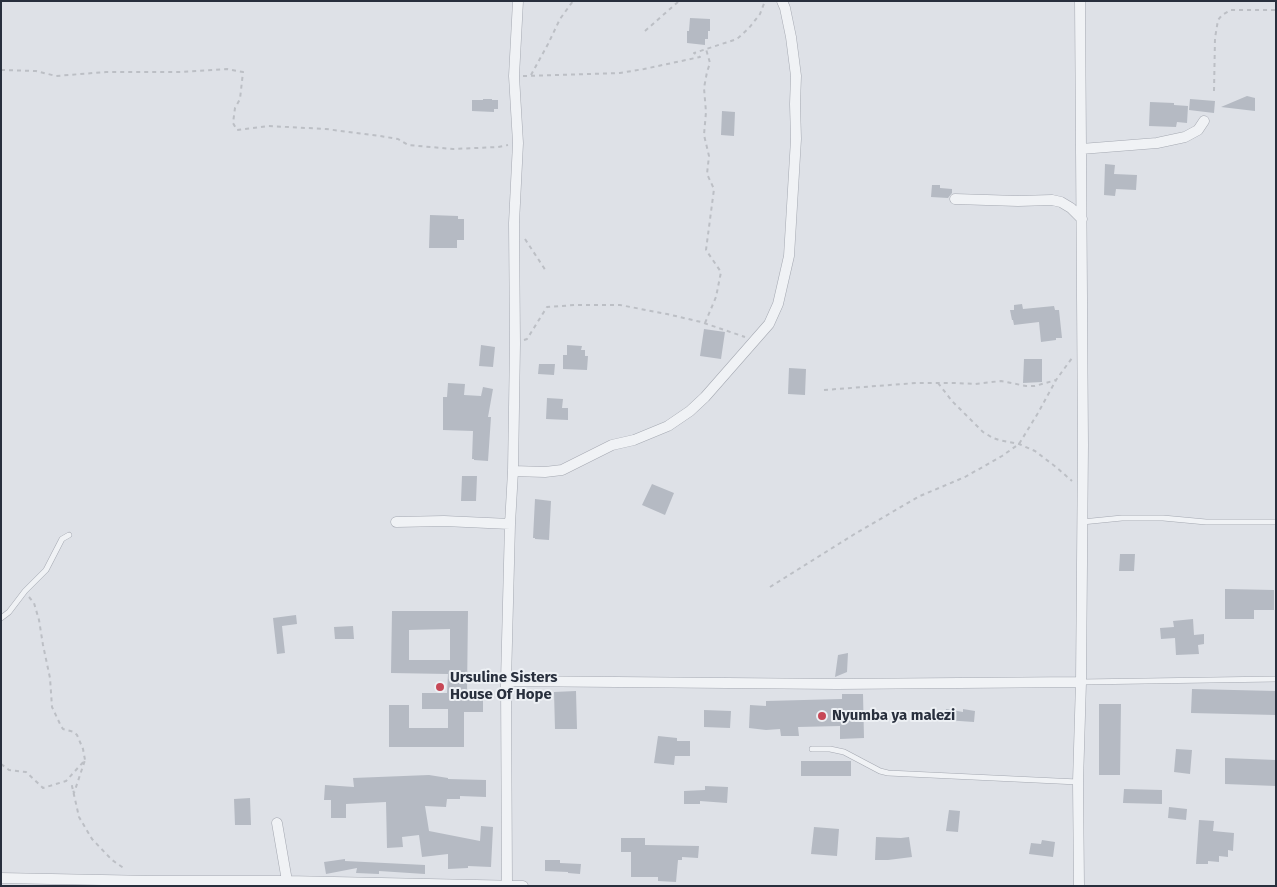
<!DOCTYPE html>
<style>
body{margin:0}
#map{position:relative;width:1277px;height:887px;overflow:hidden;background:#dee1e7;font-family:"Fira Sans",sans-serif}
canvas{display:block}
.frame{position:absolute;inset:0;border:2px solid #282f3d;pointer-events:none}
</style>
<div id="map">
<canvas width="1277" height="887"></canvas>
<div class="frame"></div>
</div>
<script>
const ctx = document.querySelector('canvas').getContext('2d');
ctx.lineJoin = 'round';
function fillPath(path, color) { ctx.fillStyle = color; ctx.fill(path, 'evenodd'); }
const poly = rows => new Path2D(rows.map(r => 'M' + r).join(''));
function strokePath(path, color, width, dash) { ctx.strokeStyle = color; ctx.lineWidth = width; ctx.lineCap = dash ? 'butt' : 'round'; ctx.setLineDash(dash || []); ctx.stroke(path); }
function drawText(font, color, halo, rows, align = 'center') {
  ctx.font = font + ' "Fira Sans",sans-serif'; ctx.lineWidth = 4; ctx.setLineDash([]); ctx.textBaseline = 'middle'; ctx.strokeStyle = halo; ctx.fillStyle = color; for (const [text, x, y, turn = 0] of rows) {
    ctx.save(); ctx.translate(x, y); ctx.rotate((+turn || 0) * Math.PI / 180); ctx.textAlign = isNaN(turn) ? turn : align; if (halo) ctx.strokeText(text, 0, 0); ctx.fillText(text, 0, 0); ctx.restore();
  }
}
fillPath(poly([
 [690,18,710,19,710,31,708,31,708,39,705,39,705,45,687,43,687,31,689,31],
 [1247,96,1255,98,1255,111,1221,107],
 [483,99,492,99,492,100,498,100,498,109,494,109,494,112,472,111,472,100,483,100],
 [1190,99,1215,101,1214,113,1189,110],
 [1150,102,1174,103,1174,105,1188,106,1187,123,1177,122,1176,127,1149,126],
 [722,111,735,112,734,136,721,135],
 [1105,164,1115,165,1114,174,1137,175,1136,190,1116,189,1115,196,1104,195],
 [932,185,940,185,940,188,952,189,952,193,948,198,931,197],
 [430,215,458,216,458,219,464,219,464,240,457,240,457,248,429,248],
 [1022,304,1023,309,1054,306,1055,310,1059,310,1062,338,1056,338,1056,340,1041,342,1039,322,1014,325,1013,320,1012,320,1010,310,1014,310,1014,305],
 [704,329,725,332,721,359,700,356],
 [481,345,495,347,493,367,479,366],
 [567,345,582,346,581,350,585,350,585,356,588,356,587,370,563,369,563,355,567,355],
 [1024,359,1042,359,1042,382,1023,383],
 [539,364,555,364,554,375,538,374],
 [789,368,806,369,805,395,788,394],
 [448,383,465,384,464,395,481,396,483,387,493,389,488,417,491,417,488,461,474,460,474,459,472,459,473,431,443,430,443,397,447,397],
 [547,398,563,399,562,408,568,408,568,420,546,419],
 [462,476,477,476,476,501,461,501],
 [652,484,674,493,665,515,642,505],
 [535,499,551,501,549,540,535,539,535,538,533,538],
 [1120,554,1135,554,1134,571,1119,571],
 [1225,589,1274,590,1274,610,1254,610,1254,619,1225,619],
 [392,611,468,611,467,693,483,693,483,712,464,712,464,747,389,747,389,705,409,705,409,728,448,728,448,709,422,709,422,693,447,693,448,674,391,673],
 [450,629,450,660,409,660,409,630],
 [296,615,297,624,282,626,285,653,277,654,273,618],
 [1193,619,1194,635,1204,634,1204,644,1198,645,1199,654,1176,655,1175,638,1161,639,1160,628,1174,627,1173,621],
 [353,626,354,639,335,639,334,627],
 [848,653,847,672,835,677,838,655],
 [1192,689,1276,691,1276,715,1191,713],
 [576,691,577,729,555,729,554,692],
 [842,694,863,694,864,738,840,739,840,726,798,727,799,736,781,736,780,729,766,730,749,728,750,705,766,706,766,701,842,699],
 [1099,704,1121,704,1120,775,1099,775],
 [946,709,963,712,963,709,975,711,974,722,945,720],
 [704,710,731,711,730,728,704,727],
 [658,736,677,738,677,741,690,741,690,756,675,756,674,765,654,763],
 [1176,749,1192,750,1190,774,1174,772],
 [1225,758,1276,760,1276,786,1225,784],
 [801,761,851,761,851,776,801,776],
 [429,775,448,778,448,779,486,780,486,797,460,796,460,799,447,799,446,807,425,806,429,831,480,841,481,826,493,827,491,867,468,866,468,868,448,869,448,854,422,857,419,835,402,837,403,847,387,848,386,802,346,804,346,818,331,818,331,800,324,800,325,785,354,787,353,778],
 [705,786,728,787,727,803,700,801,700,804,684,804,684,791,705,790],
 [1124,789,1162,790,1162,804,1123,803],
 [250,798,251,825,235,825,234,799],
 [1169,807,1187,809,1186,820,1168,818],
 [949,810,960,811,958,832,946,831],
 [1199,820,1214,821,1213,831,1234,833,1233,851,1228,850,1228,857,1219,856,1219,862,1208,861,1208,864,1196,864],
 [814,827,839,829,837,856,811,854],
 [876,837,901,838,909,837,912,857,888,860,875,860],
 [621,838,645,838,645,845,699,846,698,858,682,857,682,860,678,860,676,882,658,881,658,877,631,877,631,852,621,852],
 [1042,840,1055,842,1053,857,1029,854,1031,843,1041,844],
 [345,859,345,861,425,865,425,874,379,871,379,874,356,873,357,868,326,874,324,862],
 [545,860,560,860,560,863,581,864,580,874,568,873,568,872,545,871]
]), '#b5bac3');
const service = poly([
 [1082,522,1122,518,1163,518,1206,522,1276,522],
 [1,618,9,612,25,591,46,570,62,539,69,535],
 [1081,682,1276,679],
 [812,749,830,749,844,752,880,771,888,773,1078,782]
]);
const minor = poly([
 [1081,149,1157,143,1185,137,1198,130,1204,121],
 [955,199,1018,201,1052,200,1061,202,1071,208,1082,219],
 [513,471,545,472,562,470,612,445,634,440,668,426,690,411,705,397,769,324,778,304,789,256,796,139,795,104,796,76,791,37,785,8,782,1],
 [396,522,444,521,510,524],
 [506,681,837,684,1081,682],
 [277,823,287,881],
 [1,878,153,881,287,881,523,886],
 [507,885,506,681,510,524,513,471,515,344,514,223,518,143,514,76,518,1],
 [1079,886,1078,782,1081,682,1083,445,1080,1]
]);
strokePath(service, '#a4a8b1', 6);
strokePath(minor, '#a4a8b1', 11);
strokePath(poly([
 [645,31,679,1],
 [1,70,36,71,56,76,106,72,181,72,227,69,243,72,240,99,235,108,233,123,237,130,268,126,326,129,380,136,398,139,408,145,453,149,498,147,508,145],
 [531,75,548,44,560,19,573,1],
 [523,76,620,73,644,69,700,57,694,53,737,39,749,28,760,14,765,1],
 [1214,91,1215,38,1218,20,1222,15,1231,10,1276,10],
 [525,239,546,271],
 [705,323,716,297,721,272,706,250,714,189,707,174,709,156,704,135,706,112,704,88,707,72,710,63,706,49],
 [524,340,527,339,547,307,575,305,620,305,667,314,701,322,745,337],
 [938,383,952,401,983,432,993,438,999,440,1019,444,1035,451,1056,467,1072,481],
 [824,390,916,383,956,383,975,384,1001,381,1026,386,1035,386,1056,380,1072,358],
 [770,587,853,535,894,511,920,496,965,477,1002,456,1019,444,1038,413,1056,380],
 [29,597,34,603,39,620,43,645,50,678,52,707,61,726,63,729,74,732,77,735,83,749,85,760],
 [1,764,9,770,26,772,43,788,66,781,85,760,74,793,72,786,79,817,92,839,112,860,125,869]
]), '#bcbfc5', 2, [4, 4]);
strokePath(service, '#f0f2f5', 5);
strokePath(minor, '#f0f2f5', 10);
for (const [x, y, r, color] of [
 [440,687,5,"#c74857"],
 [822,716,5,"#c74857"]
]) { const dot = new Path2D(); dot.arc(x, y, r, 0, 2 * Math.PI); ctx.fillStyle = color; ctx.fill(dot); strokePath(dot, '#edf0f4', 2); }
drawText('bold 15px', '#282f3d', '#edf0f4', [
 ["Ursuline Sisters",450,678],
 ["House Of Hope",450,695],
 ["Nyumba ya malezi",832,716]
], 'left');
</script>
